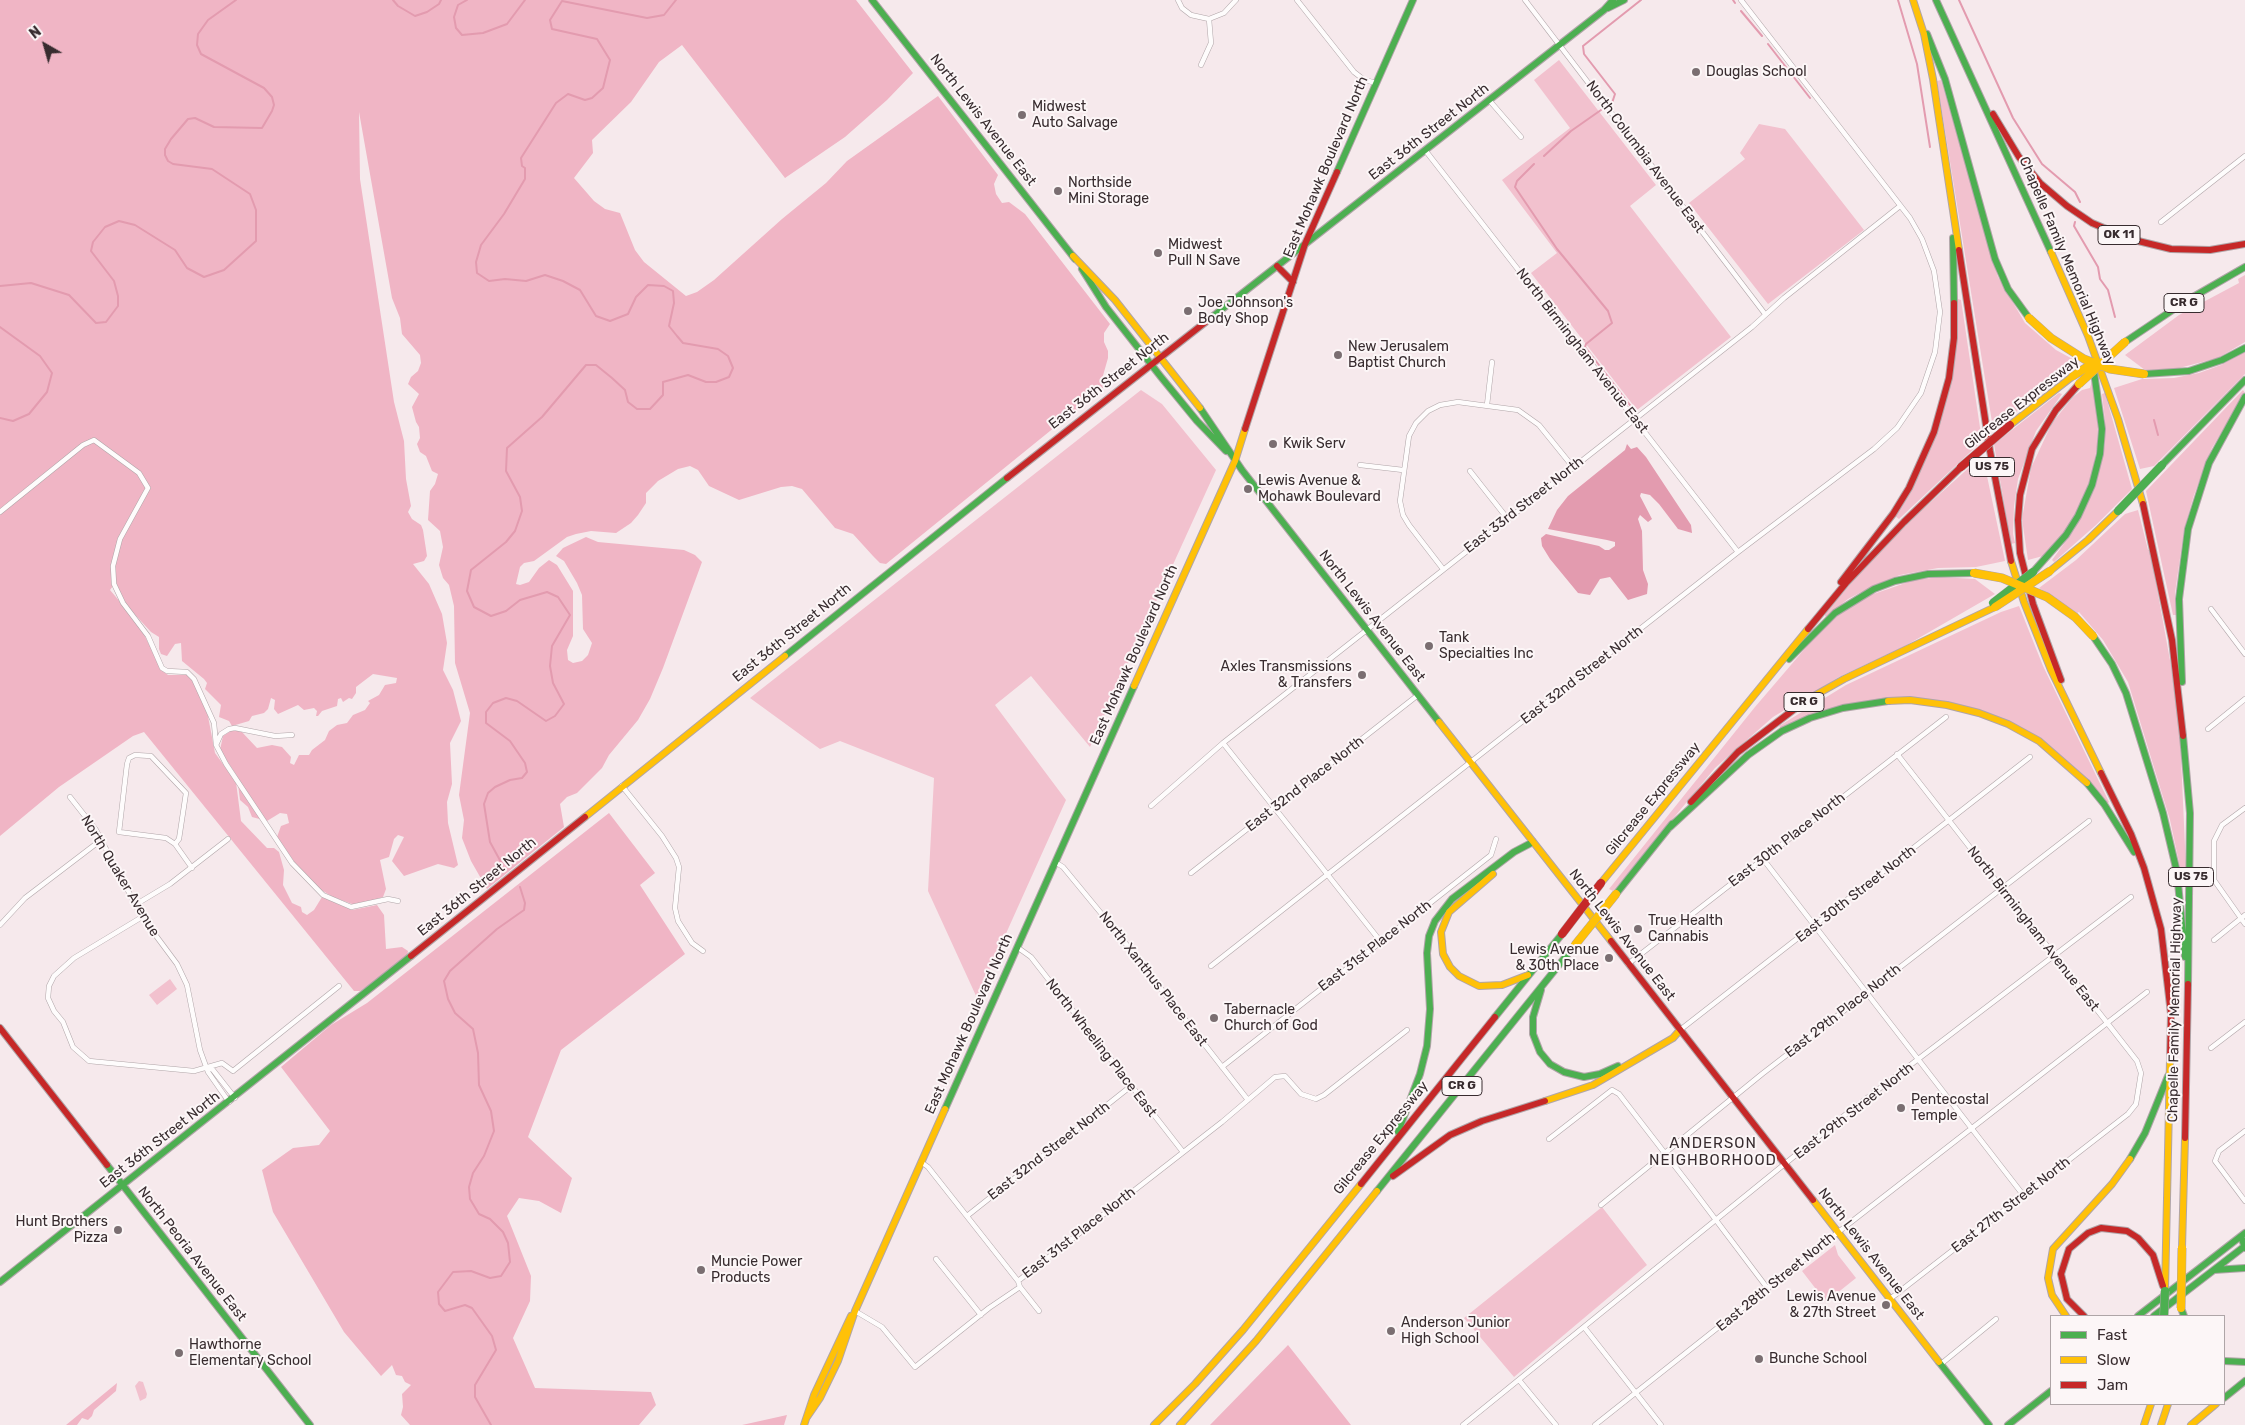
<!DOCTYPE html>
<style>
body{margin:0}
#map{position:relative;width:2245px;height:1425px;overflow:hidden;background:#f6e9ec;font-family:Rubik,sans-serif}
canvas{display:block}
.legend{position:absolute;left:2050px;top:1315px;width:175px;height:90px;box-sizing:border-box;background:#fcf6f7;border:1px solid #aea5a7;margin:0;padding:6px 9px;list-style:none;font-size:15px;color:#382c2f}
.legend li{display:flex;align-items:center;gap:10px;height:25px}
.legend b{width:25px;border:1px solid #aea5a7}
.north{position:absolute;left:20px;top:20px;width:50px;height:50px;-webkit-text-stroke:4px #fcf6f7;paint-order:stroke;rotate:322deg;font-size:14px;font-weight:700;line-height:20px;text-align:center;color:#382c2f}
.north::after{content:'';display:block;margin:auto;width:18px;height:22px;background:#382c2f;clip-path:polygon(50% 0,100% 100%,50% 72%,0 100%)}
</style>
<div id="map">
<canvas width="2245" height="1425"></canvas>
<ul class="legend">
<li><b style="height:6px;background:#4caf50"></b>Fast</li>
<li><b style="height:6px;background:#ffc107"></b>Slow</li>
<li><b style="height:6px;background:#c62828"></b>Jam</li>
</ul>
<div class="north">N</div>
</div>
<script>
const ctx = document.querySelector('canvas').getContext('2d');
ctx.lineJoin = 'round';
function fillPath(path, color) { ctx.fillStyle = color; ctx.fill(path, 'evenodd'); }
const poly = rows => new Path2D(rows.map(r => 'M' + r).join(''));
function strokePath(path, color, width, dash) { ctx.strokeStyle = color; ctx.lineWidth = width; ctx.lineCap = dash ? 'butt' : 'round'; ctx.setLineDash(dash || []); ctx.stroke(path); }
function drawText(font, color, halo, rows, align = 'center') {
  ctx.font = font + ' Rubik,sans-serif'; ctx.lineWidth = 4; ctx.setLineDash([]); ctx.textBaseline = 'middle'; ctx.strokeStyle = halo; ctx.fillStyle = color; for (const [text, x, y, turn = 0] of rows) {
    ctx.save(); ctx.translate(x, y); ctx.rotate((+turn || 0) * Math.PI / 180); ctx.textAlign = isNaN(turn) ? turn : align; if (halo) ctx.strokeText(text, 0, 0); ctx.fillText(text, 0, 0); ctx.restore();
  }
}
fillPath(poly([
 [1559,60,1656,185,1630,206,1731,337,1637,410,1531,273,1557,253,1502,180,1570,128,1534,80],
 [1941,80,1998,277,2025,323,2056,350,2080,363,2007,419,1992,422,1937,81],
 [1759,124,1785,129,1864,230,1768,304,1689,203,1745,159,1740,153],
 [2245,275,2245,342,2218,358,2175,369,2145,370,2125,355,2179,315,2239,283,2238,279],
 [1958,299,1961,300,1982,441,1899,519,1895,516,1912,489,1939,426,1957,326],
 [2245,352,2245,374,2154,466,2140,469,2114,388,2142,379,2174,378,2199,373,2221,365],
 [2092,381,2098,427,2097,447,2091,479,2082,503,2062,536,2043,556,2028,560,2022,519,2031,468,2052,423,2073,397,2082,390,2090,388],
 [1141,390,1162,404,1216,470,1090,747,1031,676,995,705,1066,800,977,998,928,891,934,778,840,741,820,749,750,698],
 [2243,390,2245,393,2212,448,2194,495,2184,530,2175,593,2176,615,2173,615,2146,491],
 [2059,393,2062,394,2036,431,2018,479,2014,506,2013,534,2015,543,2011,544,1994,444],
 [2105,393,2132,489,2096,525,2054,562,2052,560,2074,530,2095,488,2105,444,2105,421,2102,394],
 [1984,462,2005,561,1976,567,1938,568,1900,575,1877,584,1848,599,1826,617,1824,614,1875,556,1922,510,1973,464],
 [2138,510,2148,550,2150,550,2171,666,2180,736,2186,868,2180,867,2170,820,2128,682,2103,640,2079,612,2077,613,2039,588,2076,560,2125,514],
 [1940,577,1975,579,1995,594,1905,646,1839,677,1773,717,1715,768,1613,891,1609,889,1755,707,1820,631,1842,612,1865,597,1914,580],
 [2019,606,2043,666,2109,802,2107,804,2089,781,2003,719,1891,698,1781,728,1779,726,1846,685,2001,612],
 [170,979,177,989,157,1005,149,995],
 [1602,1207,1647,1265,1514,1377,1464,1318],
 [1835,1245,1838,1255,1856,1278,1826,1302,1802,1271],
 [139,1381,143,1382,147,1394,146,1398,140,1401,135,1386]
]), '#f2c1ce');
fillPath(poly([
 [0,0,856,0,913,73,887,100,845,137,785,178,682,45,659,62,631,102,592,140,593,153,574,178,594,201,605,209,620,213,635,250,644,262,686,296,697,292,714,280,782,219,826,183,847,161,938,96,998,175,994,184,996,194,1002,203,1009,202,1025,214,1110,324,1104,333,1104,342,1108,351,1108,358,1102,379,1103,388,886,564,880,563,873,556,853,534,835,528,802,489,792,486,781,487,739,500,709,486,698,470,690,466,678,469,658,481,646,493,646,503,638,515,631,523,616,533,591,531,576,534,567,537,534,561,524,563,520,567,516,584,520,585,529,582,539,568,549,560,557,565,573,591,573,636,567,650,568,660,573,663,582,661,588,655,592,643,583,629,582,595,577,583,564,561,556,556,563,548,586,537,598,542,684,550,695,555,702,562,663,668,650,699,638,720,609,755,602,768,577,793,567,797,560,804,564,827,487,889,471,861,462,838,464,820,459,795,470,713,455,663,454,606,449,585,443,578,439,565,443,547,440,531,428,520,430,491,435,484,438,474,432,471,426,456,420,452,417,444,420,438,419,427,416,422,412,407,419,394,408,384,411,377,418,371,421,363,420,355,402,334,400,318,392,298,359,112,360,179,394,402,404,441,406,479,411,506,408,512,412,519,421,525,423,530,427,556,424,561,413,564,429,584,442,614,447,643,443,670,453,690,461,721,450,743,452,784,447,802,448,823,458,865,454,868,438,864,404,876,392,861,404,837,398,835,394,839,389,857,380,860,386,889,383,897,359,905,352,904,333,897,318,888,300,870,277,837,281,826,289,823,287,814,280,813,267,821,252,817,248,807,240,800,237,776,220,750,223,736,232,730,241,731,257,748,272,745,282,747,291,757,290,763,294,765,299,755,309,755,312,750,325,740,329,731,337,725,347,723,353,715,365,710,370,703,368,701,379,695,385,685,396,683,397,678,373,674,356,687,356,693,352,699,349,698,343,702,341,698,338,699,337,706,322,711,318,716,316,716,317,711,314,708,304,710,298,705,278,714,274,709,275,700,271,698,268,709,264,713,252,716,249,721,232,726,229,721,219,717,221,705,205,689,207,683,204,679,182,661,181,643,175,644,167,656,161,654,159,649,159,637,151,632,127,606,115,583,110,590,138,623,163,671,168,675,191,675,207,711,215,753,236,782,241,821,267,848,274,848,279,852,284,870,283,885,292,903,301,907,302,912,307,915,314,910,322,897,352,910,377,905,384,915,386,949,402,947,408,951,407,956,374,982,360,991,354,991,144,732,133,736,59,787,0,836],
 [609,813,655,873,640,885,685,954,561,1050,528,1137,572,1178,561,1213,539,1201,519,1198,507,1216,531,1276,530,1301,513,1338,535,1388,651,1392,656,1405,639,1425,410,1425,401,1415,403,1407,402,1394,411,1385,405,1382,402,1376,396,1375,392,1365,381,1376,344,1332,273,1212,262,1170,293,1148,319,1145,330,1131,281,1067,331,1025,367,1003],
 [1288,1345,1351,1425,1210,1425],
 [117,1383,116,1391,94,1410,92,1416,88,1420,82,1418,77,1425,66,1425],
 [787,1415,784,1425,742,1425]
]), '#f0b5c5');
fillPath(poly([
 [1627,444,1631,449,1637,447,1646,457,1691,525,1692,533,1678,529,1659,504,1650,495,1641,493,1640,496,1652,519,1648,522,1640,515,1638,519,1642,531,1643,570,1648,584,1647,594,1628,600,1610,577,1600,579,1590,595,1578,593,1550,559,1542,546,1541,538,1546,534,1599,546,1605,550,1609,550,1615,546,1615,542,1607,540,1548,529,1557,510,1568,496,1625,450]
]), '#e39baf');
strokePath(poly([
 [393,0,398,6,415,16,427,12,439,4,441,0],
 [467,0,458,5,454,17,456,28,462,35,483,33,507,24,525,0],
 [1733,0,1735,3],
 [1898,0,1917,64,1930,147],
 [1959,0,2013,118,2042,164,2075,192,2080,202],
 [1741,11,1762,36],
 [1768,44,1810,98],
 [1612,103,1615,94,1584,54,1583,46,1641,0],
 [1544,156,1571,131,1601,110],
 [1534,164,1517,181,1515,187,1557,249,1608,311,1612,323,1586,344,1585,347,1633,409],
 [2075,222,2074,226,2098,267,2100,279,2108,290,2115,317],
 [0,286,31,283,69,295,96,323,106,322,118,306,118,296,114,281,91,251,93,242,105,227,119,221,135,225,175,250,187,268,204,277,224,270,256,241,256,210,250,194,212,169,173,164,168,161,165,155,165,149,171,139,188,119,195,118,214,127,262,128,272,111,274,105,272,97,264,88,201,54,197,45,198,34,208,20,236,0],
 [0,327,40,356,52,373,47,392,29,414,13,421,0,418],
 [2154,420,2158,435],
 [502,864,490,842,484,804,488,793,495,787,510,780,522,778,527,772,525,763,510,741,486,723,486,712,493,703,506,698,517,701,546,721,555,716,564,704,553,683,550,666,552,646,570,615,558,597,547,592,520,600,506,611,491,616,474,607,467,591,471,570,506,542,515,531,522,511,520,497,506,471,507,448,542,417,586,365,596,365,612,378,625,390,628,402,637,409,650,409,663,395,663,382,688,375,706,382,716,382,729,377,733,368,728,356,718,349,683,343,677,336,669,326,674,303,673,291,664,286,648,285,636,297,628,314,610,321,596,316,580,290,563,281,545,275,526,281,505,279,489,281,477,273,476,262,481,245,504,214,525,179,525,168,522,166,521,158,556,103,568,94,585,100,592,98,603,88,610,60,597,39,552,29,550,20,562,1,647,18,664,15,676,0],
 [491,1425,475,1397,475,1385,496,1350,492,1336,472,1308,465,1305,445,1311,439,1304,438,1292,453,1272,471,1271,490,1278,501,1276,510,1262,508,1243,503,1232,490,1219,479,1214,470,1199,469,1187,473,1173,484,1156,494,1131,491,1111,479,1085,478,1053,473,1029,455,1013,448,999,444,981,450,971,497,929,524,910,525,903,520,887]
]), '#e39baf', 2);
const street = poly([
 [1178,0,1182,8,1191,15,1209,19,1224,13,1236,0],
 [1297,0,1354,72,1363,79,1375,83],
 [1525,0,1765,314],
 [1201,65,1211,43,1209,19],
 [1489,100,1521,137],
 [1425,150,1738,552],
 [2161,222,2245,156],
 [1487,405,1492,362],
 [1360,465,1403,470],
 [1470,471,1507,518],
 [0,512,83,445,94,440,139,473,148,488,120,539,113,566,114,584,123,603,148,636,162,668,167,671,187,672,194,679,214,723,216,745],
 [1443,569,1409,525,1403,515,1400,501,1409,436,1416,423,1428,411,1440,405,1458,402,1518,410,1539,425,1573,467],
 [2211,609,2245,654],
 [2208,729,2245,699],
 [292,735,275,736,235,728,229,729,221,734,216,745,226,764,292,863,323,895,351,907,388,899,398,901],
 [1223,743,1381,942],
 [622,786,662,836,676,858,679,867,675,908,678,921,692,943,703,951],
 [70,797,96,830,142,917,177,964,187,985,200,1050,208,1072,229,1102],
 [1151,806,1223,743,1752,327,1784,298,1900,206],
 [2245,808,2222,825,2214,841,2214,880,2245,924],
 [175,844,179,839,186,793,151,756,135,755,129,758,127,764,119,832,166,838,175,844,192,868],
 [1763,859,2024,1196],
 [1055,862,1063,867,1119,935,1248,1100],
 [1191,873,1418,695],
 [135,905,170,884,228,839],
 [142,917,74,958,54,976,49,986,48,998,54,1011,63,1022,73,1047,89,1061,194,1071,222,1063,233,1071,339,986],
 [0,925,25,898,101,840],
 [2214,940,2245,915],
 [1017,947,1031,957,1183,1152],
 [1628,964,1946,717],
 [1211,966,1738,552,1874,449,1897,428,1921,393,1935,352,1940,312,1934,271,1922,239,1910,218,1741,0],
 [1680,1030,2030,757],
 [2211,1048,2245,1022],
 [208,1067,213,1070,235,1098],
 [1222,1067,1491,855,1496,839],
 [2245,1131,2219,1151,2215,1161,2245,1201],
 [1549,1139,1612,1090,1619,1094,1691,1187,1768,1289],
 [921,1162,928,1167,1018,1281,1020,1287,1039,1311],
 [1601,1205,1762,1074,2089,821],
 [967,1216,1131,1086],
 [936,1259,981,1315],
 [1018,1281,1222,1122,1275,1077,1285,1076,1301,1094,1316,1099,1324,1095,1407,1030],
 [1890,1299,2128,1114,2136,1104,2141,1073,2137,1061,1897,754],
 [855,1311,882,1327,915,1367,989,1308,1020,1287],
 [1584,1327,1661,1425],
 [1941,1364,1996,1319],
 [1519,1380,1556,1425],
 [1463,1425,1850,1111,2131,897],
 [1595,1425,1846,1226,2147,992]
]);
const fast = poly([
 [872,0,1075,259],
 [1936,0,2051,252],
 [1608,8,1624,0],
 [1927,34,1945,79,1995,259,2008,289,2029,318],
 [1337,172,1413,0],
 [1953,238,1954,303],
 [1082,269,1106,307,1161,377,1197,421,1226,451],
 [1212,317,1604,10,1613,0],
 [2125,342,2186,301,2245,267],
 [2144,374,2189,371,2222,360,2245,348],
 [1200,408,1242,470,1439,722],
 [2162,465,2245,380],
 [2033,572,2066,535,2078,516,2092,485,2100,454,2102,429,2093,365],
 [2093,636,2112,664,2126,693,2163,813,2177,872,2185,957],
 [785,656,1007,478],
 [1789,659,1835,613,1874,589,1895,581,1928,574,1974,573],
 [2182,682,2179,599,2188,529,2209,463,2245,397],
 [2183,736,2190,813,2188,984],
 [2087,783,2104,804,2134,852],
 [1670,827,1748,755,1782,731,1810,718,1843,708,1888,701],
 [1616,894,1672,824],
 [1541,990,1533,1017,1533,1034,1540,1052,1550,1064,1564,1072,1584,1077,1600,1074,1618,1066],
 [1495,1017,1562,934],
 [945,1109,1134,686],
 [1398,1132,1420,1074,1427,1046,1430,1009,1427,953,1429,936,1435,921,1452,899,1514,852,1533,842],
 [2130,1159,2145,1133,2168,1076],
 [107,1165,310,1425],
 [1377,1191,1575,945],
 [2241,1236,2245,1248],
 [2214,1270,2245,1268],
 [0,1282,411,956],
 [2181,1308,2184,1316],
 [2138,1316,2245,1233],
 [2154,1316,2245,1246],
 [2224,1361,2245,1362],
 [1939,1362,1989,1425],
 [2224,1398,2245,1381],
 [2008,1425,2051,1391]
]);
const slow = poly([
 [1913,0,1924,34,1933,79,1959,250],
 [2051,252,2088,336,2118,419,2143,504],
 [1073,256,1115,300,1200,408],
 [2010,425,2073,376],
 [2011,561,2024,602,2051,670,2101,773],
 [2050,571,2088,540,2118,511],
 [1134,686,1235,461,1245,429],
 [1805,701,1844,679,1995,607],
 [1888,701,1910,700,1947,705,1979,713,2008,724,2039,741,2087,783],
 [1439,722,1611,941],
 [585,817,785,656],
 [1493,874,1449,912,1441,932,1443,954,1450,967,1459,976,1479,986,1502,985,1528,975],
 [1601,883,1808,629],
 [1545,1101,1593,1085,1673,1038,1680,1030],
 [1813,1200,1939,1362],
 [2182,1248,2185,1138],
 [2165,1291,2170,1060],
 [2066,1316,2052,1295,2048,1278,2053,1249,2112,1184,2130,1159],
 [807,1417,820,1398,838,1361,855,1311,945,1109],
 [804,1425,814,1395,851,1316],
 [1154,1425,1195,1384,1243,1330,1361,1184],
 [1180,1425,1256,1341,1377,1191],
 [2144,1425,2151,1404],
 [2161,1425,2168,1404],
 [2191,1425,2216,1404]
]);
const jam = poly([
 [1993,114,2019,157,2040,183,2067,206,2092,223,2130,239,2171,249,2210,250,2245,244],
 [1959,250,1990,451,2011,561],
 [1277,266,1293,282],
 [1245,429,1305,244,1337,172],
 [1007,478,1212,317],
 [2143,504,2172,640,2183,736],
 [1841,582,1893,514,1909,488,1934,432,1949,378,1954,338,1954,303],
 [1808,629,1846,583,1904,522,1961,467],
 [2061,680,2033,604,2020,553,2018,520,2020,495,2032,449,2056,410,2079,384],
 [2101,773,2131,834,2144,868,2161,929,2171,1014,2170,1060],
 [1691,802,1738,752,1805,701],
 [1611,941,1813,1200],
 [411,956,585,817],
 [0,1028,107,1165],
 [2185,1138,2188,984],
 [1393,1176,1450,1135,1482,1121,1545,1101],
 [1361,1184,1495,1017],
 [2084,1316,2067,1299,2061,1274,2069,1249,2088,1233,2101,1228,2127,1231,2138,1238,2153,1255,2163,1286]
]);
strokePath(street, '#b0a5a8', 5.5);
strokePath(fast, '#b0a5a8', 8);
strokePath(slow, '#b0a5a8', 8);
strokePath(jam, '#b0a5a8', 8);
strokePath(street, '#fefcfc', 4.5);
strokePath(fast, '#4caf50', 6);
strokePath(slow, '#ffc107', 6);
strokePath(jam, '#c62828', 6);
const fastBridge = poly([
 [2118,511,2162,465],
 [1993,603,2033,572],
 [2164,1316,2165,1291]
]);
const slowBridge = poly([
 [2029,318,2051,338,2084,359,2110,369,2144,374],
 [2073,376,2096,361],
 [2079,384,2125,342],
 [1974,573,2002,578,2047,597,2075,617,2093,636],
 [1995,607,2050,571],
 [1575,945,1616,894],
 [2181,1308,2182,1248]
]);
const jamBridge = poly([
 [1961,467,2010,425],
 [1562,934,1601,883]
]);
strokePath(fastBridge, '#b0a5a8', 9, []);
strokePath(slowBridge, '#b0a5a8', 9, []);
strokePath(jamBridge, '#b0a5a8', 9, []);
strokePath(fastBridge, '#4caf50', 8);
strokePath(slowBridge, '#ffc107', 8);
strokePath(jamBridge, '#c62828', 8);
for (const [x, y, r, color] of [
 [1696,72,5,"#7a6e71"],
 [1022,115,5,"#7a6e71"],
 [1058,191,5,"#7a6e71"],
 [1158,253,5,"#7a6e71"],
 [1188,311,5,"#7a6e71"],
 [1338,355,5,"#7a6e71"],
 [1273,444,5,"#7a6e71"],
 [1248,489,5,"#7a6e71"],
 [1429,646,5,"#7a6e71"],
 [1362,675,5,"#7a6e71"],
 [1638,929,5,"#7a6e71"],
 [1609,958,5,"#7a6e71"],
 [1214,1018,5,"#7a6e71"],
 [1901,1108,5,"#7a6e71"],
 [118,1230,5,"#7a6e71"],
 [701,1270,5,"#7a6e71"],
 [1886,1305,5,"#7a6e71"],
 [1391,1331,5,"#7a6e71"],
 [179,1353,5,"#7a6e71"],
 [1759,1359,5,"#7a6e71"]
]) { const dot = new Path2D(); dot.arc(x, y, r, 0, 2 * Math.PI); ctx.fillStyle = color; ctx.fill(dot); strokePath(dot, '#fcf6f7', 2); }
for (const [x, y, w] of [
 [2119,235,42],
 [2184,303,40],
 [1992,467,45],
 [1804,702,40],
 [2191,877,45],
 [1462,1086,40]
]) { const box = new Path2D(); box.roundRect(x - w / 2, y - 9.5, w, 19, 4); ctx.fillStyle = '#fcf6f7'; ctx.fill(box); strokePath(box, '#382c2f', 1); }
drawText('bold 12px', '#382c2f', null, [
 ["OK 11",2119,235],
 ["CR G",2184,303],
 ["US 75",1992,467],
 ["CR G",1804,702],
 ["US 75",2191,877],
 ["CR G",1462,1086]
]);
drawText('14px', '#382c2f', '#fcf6f7', [
 ["Douglas School",1706,72],
 ["Midwest",1032,107],
 ["Auto Salvage",1032,123],
 ["Northside",1068,183],
 ["Mini Storage",1068,199],
 ["Midwest",1168,245],
 ["Pull N Save",1168,261],
 ["Joe Johnson's",1198,303],
 ["Body Shop",1198,319],
 ["New Jerusalem",1348,347],
 ["Baptist Church",1348,363],
 ["Kwik Serv",1283,444],
 ["Lewis Avenue &",1258,481],
 ["Mohawk Boulevard",1258,497],
 ["Tank",1439,638],
 ["Specialties Inc",1439,654],
 ["Axles Transmissions",1352,667,"right"],
 ["& Transfers",1352,683,"right"],
 ["True Health",1648,921],
 ["Cannabis",1648,937],
 ["Lewis Avenue",1599,950,"right"],
 ["& 30th Place",1599,966,"right"],
 ["Tabernacle",1224,1010],
 ["Church of God",1224,1026],
 ["Pentecostal",1911,1100],
 ["Temple",1911,1116],
 ["Hunt Brothers",108,1222,"right"],
 ["Pizza",108,1238,"right"],
 ["Muncie Power",711,1262],
 ["Products",711,1278],
 ["Lewis Avenue",1876,1297,"right"],
 ["& 27th Street",1876,1313,"right"],
 ["Anderson Junior",1401,1323],
 ["High School",1401,1339],
 ["Hawthorne",189,1345],
 ["Elementary School",189,1361],
 ["Bunche School",1769,1359]
], 'left');
drawText('14px', '#382c2f', '#fcf6f7', [
 ["North Lewis Avenue East",983,120,52],
 ["East 36th Street North",1429,132,-38],
 ["North Columbia Avenue East",1645,157,53],
 ["East Mohawk Boulevard North",1326,167,-67],
 ["Chapelle Family Memorial Highway",2067,261,67],
 ["North Birmingham Avenue East",1582,351,52],
 ["East 36th Street North",1109,381,-38],
 ["Gilcrease Expressway",2022,403,-38],
 ["East 33rd Street North",1524,505,-38],
 ["North Lewis Avenue East",1372,616,52],
 ["East 36th Street North",792,633,-39],
 ["East Mohawk Boulevard North",1134,655,-66],
 ["East 32nd Street North",1582,675,-38],
 ["East 32nd Place North",1305,784,-38],
 ["Gilcrease Expressway",1653,799,-51],
 ["East 30th Place North",1787,840,-38],
 ["North Quaker Avenue",120,876,59],
 ["East 36th Street North",477,887,-39],
 ["East 30th Street North",1856,894,-38],
 ["North Birmingham Avenue East",2033,929,52],
 ["North Lewis Avenue East",1622,935,52],
 ["East 31st Place North",1375,946,-38],
 ["North Xanthus Place East",1153,979,52],
 ["Chapelle Family Memorial Highway",2175,1010,-89],
 ["East 29th Place North",1843,1011,-38],
 ["East Mohawk Boulevard North",969,1024,-66],
 ["North Wheeling Place East",1101,1048,52],
 ["East 29th Street North",1854,1111,-38],
 ["Gilcrease Expressway",1381,1138,-51],
 ["East 36th Street North",160,1140,-38],
 ["East 32nd Street North",1049,1151,-38],
 ["East 27th Street North",2011,1205,-38],
 ["East 31st Place North",1079,1233,-38],
 ["North Peoria Avenue East",192,1254,52],
 ["North Lewis Avenue East",1871,1254,52],
 ["East 28th Street North",1776,1282,-39]
]);
ctx.letterSpacing = '1px';
drawText('15px', '#382c2f', '#fcf6f7', [
 ["ANDERSON",1713,1144],
 ["NEIGHBORHOOD",1713,1161]
]);
ctx.letterSpacing = '0px';
</script>
